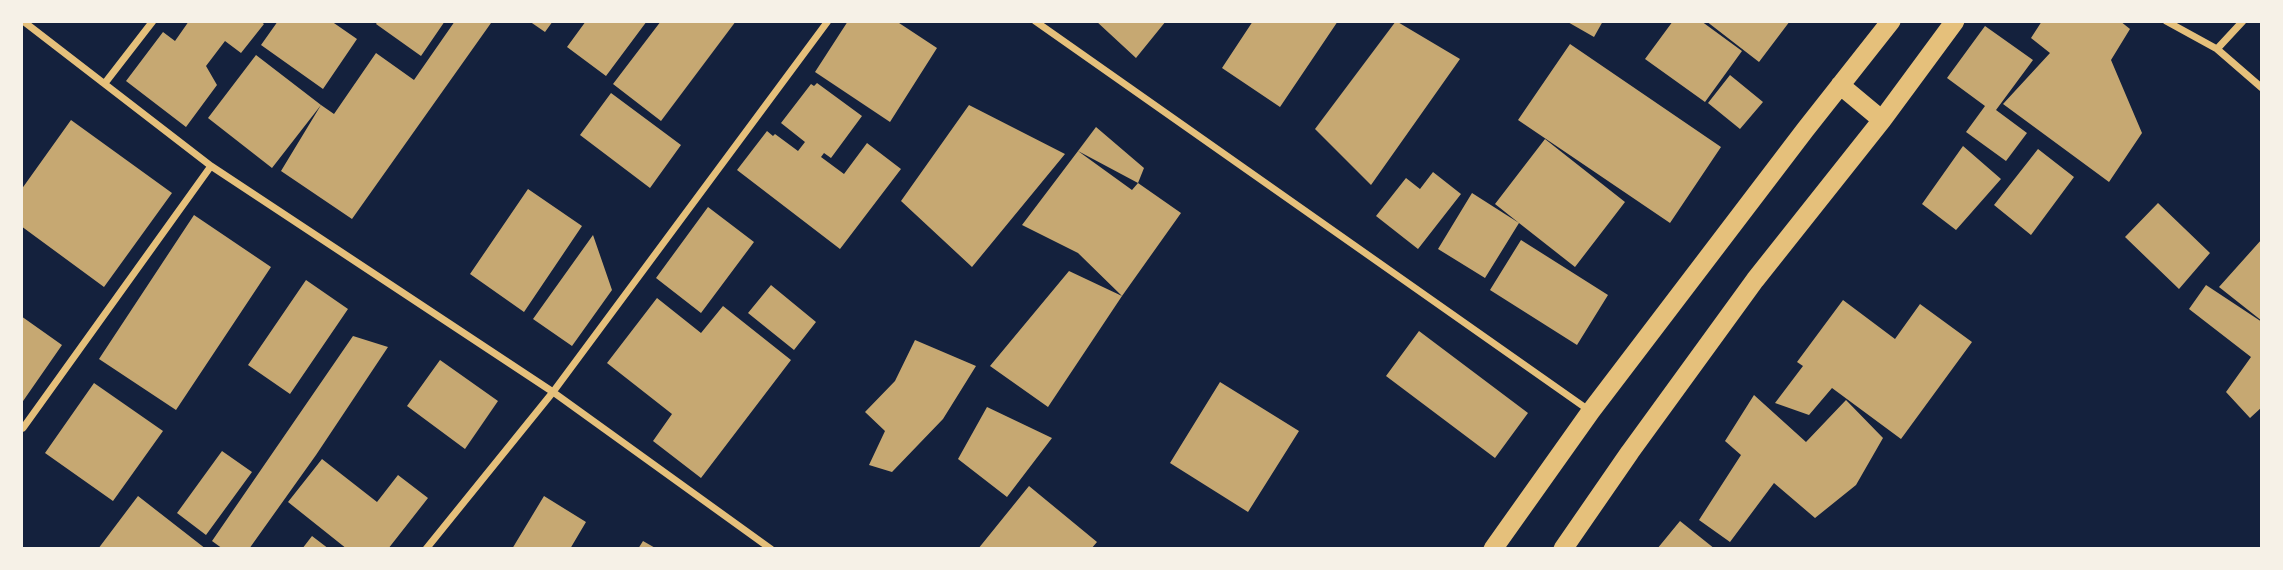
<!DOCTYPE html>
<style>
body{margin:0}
#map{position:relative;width:2283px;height:570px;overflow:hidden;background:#14213d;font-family:"Public Sans",sans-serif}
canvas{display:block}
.frame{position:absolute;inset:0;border:23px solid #f6f1e7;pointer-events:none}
</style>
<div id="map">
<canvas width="2283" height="570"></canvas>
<div class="frame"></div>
</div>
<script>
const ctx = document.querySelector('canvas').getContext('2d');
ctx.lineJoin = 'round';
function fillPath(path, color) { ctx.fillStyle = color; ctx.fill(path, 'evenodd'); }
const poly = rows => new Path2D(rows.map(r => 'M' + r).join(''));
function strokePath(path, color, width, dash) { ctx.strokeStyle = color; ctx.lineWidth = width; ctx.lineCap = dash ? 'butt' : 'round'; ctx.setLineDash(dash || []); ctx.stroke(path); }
fillPath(poly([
 [189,21,260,21,264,24,241,53,225,41,206,66,217,85,186,127,126,81,163,32,175,41],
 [278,21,331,21,357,39,323,89,261,45],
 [378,21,445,21,421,56,376,24],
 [455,21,488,21,491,23,352,219,281,171,321,105,334,114,376,53,414,80],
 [529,21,553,21,545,32],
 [586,21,647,21,606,76,567,47],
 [661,21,736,21,661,121,613,84],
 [848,21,896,21,937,48,890,122,815,72],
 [1096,21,1166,21,1136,58],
 [1253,21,1338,21,1280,107,1222,68],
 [1396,21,1460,59,1371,185,1315,129],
 [1566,21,1603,21,1594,37],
 [1673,21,1701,21,1742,51,1705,102,1645,59],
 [1706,21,1790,21,1759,62],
 [2042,21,2120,21,2130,29,2111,60,2142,133,2109,182,2003,104,2050,53,2031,38],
 [1985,26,2033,60,1996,110,2027,133,2006,161,1966,132,1985,106,1947,78],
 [1570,44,1721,147,1670,223,1518,120],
 [256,55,321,105,272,168,208,118],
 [1730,75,1763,102,1740,129,1708,103],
 [817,83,862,116,831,158,824,153,821,157,844,174,867,143,901,169,840,249,737,170,767,131,773,136,775,134,798,151,805,142,781,123,811,84,814,86],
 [611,93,681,145,650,188,580,135],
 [969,105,1065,154,972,267,901,201],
 [71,120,172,193,104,287,21,226,21,190],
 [1096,127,1144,168,1138,183,1078,151],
 [1545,139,1625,202,1575,267,1519,223,1485,278,1438,249,1472,193,1519,223,1495,204],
 [1963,146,2001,179,1956,230,1922,204],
 [2038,149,2074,177,2031,235,1994,205],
 [1078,151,1132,190,1138,183,1181,213,1122,296,1078,253,1022,225],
 [1433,172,1461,194,1418,249,1376,216,1406,178,1420,189],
 [528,189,582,226,524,312,470,274],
 [2158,203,2210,253,2179,289,2125,237],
 [708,207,754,242,701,313,656,278],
 [194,215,271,267,176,410,99,359],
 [593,235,612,290,572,346,533,319],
 [2262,239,2262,321,2219,287],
 [1521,240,1608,295,1577,345,1490,290],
 [1069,271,1122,296,1048,407,990,366],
 [306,280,348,309,290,394,248,365],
 [771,285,816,322,794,350,748,313],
 [2206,285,2262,322,2262,407,2250,418,2226,392,2251,357,2189,309],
 [657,298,701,333,723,306,791,360,701,478,653,441,672,414,607,363],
 [1843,300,1895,339,1920,304,1972,342,1901,439,1832,388,1809,415,1775,403,1803,366,1797,362],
 [21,316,62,345,21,404],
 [1419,331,1528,413,1495,458,1386,376],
 [353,336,388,347,316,455,249,549,223,549,212,541],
 [915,340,976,366,943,419,892,472,869,465,885,431,865,412,895,381],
 [440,360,498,401,465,449,407,406],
 [1220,382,1299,431,1248,512,1170,463],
 [94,383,163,431,113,501,45,453],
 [1754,395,1806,442,1846,400,1883,438,1856,485,1815,518,1774,483,1730,542,1699,520,1741,455,1725,441],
 [987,407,1052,438,1007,497,958,459],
 [222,451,252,472,206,535,177,513],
 [322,459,377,502,398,475,428,498,388,549,347,549,288,502],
 [1029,486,1097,542,1091,549,978,549],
 [138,496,206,549,98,549],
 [544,496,586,522,570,549,512,549],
 [1680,521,1715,549,1657,549],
 [312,536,329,549,302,549],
 [643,541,657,549,638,549]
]), '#c6a872');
strokePath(poly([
 [23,21,211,166,553,392,771,549],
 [1035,21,1590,411],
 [2166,21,2217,49,2262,88],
 [2217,49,2243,21],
 [105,83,153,21],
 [23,428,211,166],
 [426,549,553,392,828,21]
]), '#e5c07b', 7);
strokePath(poly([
 [1840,85,1882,120],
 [1493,549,1591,411,1805,130,1891,21],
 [1563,549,1630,452,1755,280,1882,120,1955,21]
]), '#e5c07b', 19);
</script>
